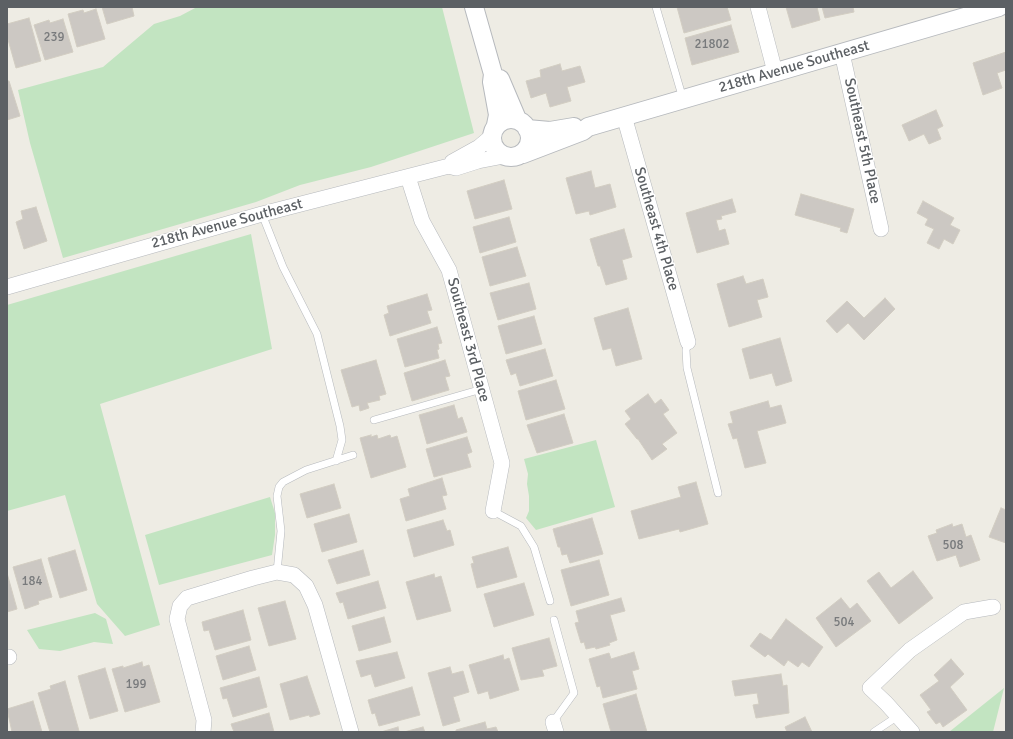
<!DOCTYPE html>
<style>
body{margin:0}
#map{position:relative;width:1013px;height:739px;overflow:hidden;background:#eeece4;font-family:Signika,sans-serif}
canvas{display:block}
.frame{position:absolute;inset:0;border:8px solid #5c6064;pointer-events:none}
</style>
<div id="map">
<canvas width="1013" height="739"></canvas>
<div class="frame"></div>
</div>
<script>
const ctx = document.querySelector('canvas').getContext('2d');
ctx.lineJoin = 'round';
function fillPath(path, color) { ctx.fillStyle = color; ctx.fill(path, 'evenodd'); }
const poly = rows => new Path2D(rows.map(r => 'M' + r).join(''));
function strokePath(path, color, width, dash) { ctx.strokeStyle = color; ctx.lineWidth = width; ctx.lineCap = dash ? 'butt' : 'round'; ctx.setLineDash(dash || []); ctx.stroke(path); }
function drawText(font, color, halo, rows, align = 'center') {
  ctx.font = font + ' Signika,sans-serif'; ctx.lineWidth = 3; ctx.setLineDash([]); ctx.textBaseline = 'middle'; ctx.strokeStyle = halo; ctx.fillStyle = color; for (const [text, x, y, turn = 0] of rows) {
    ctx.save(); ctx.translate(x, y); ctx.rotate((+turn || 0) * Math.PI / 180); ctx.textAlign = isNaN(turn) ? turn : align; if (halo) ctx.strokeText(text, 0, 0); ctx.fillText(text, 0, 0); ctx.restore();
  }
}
fillPath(poly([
 [197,7,442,7,474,133,371,167,300,185,256,202,63,258,30,143,18,90,103,67,154,24,180,16],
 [251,234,272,349,100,404,160,625,125,636,97,604,65,495,7,511,7,305],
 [596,440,615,507,536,530,526,518,529,511,529,496,527,484,528,474,524,459],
 [270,497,275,513,275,535,272,555,159,585,145,535],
 [95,613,106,619,113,644,94,642,60,651,39,649,27,630],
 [1004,688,993,732,949,732]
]), '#c2e4c1');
const building = poly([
 [102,7,132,7,134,16,107,24,102,7],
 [677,7,727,7,731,20,684,33,677,7],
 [786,7,817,7,820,20,792,28,786,7],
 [822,7,853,7,854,12,825,18,822,7],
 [96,9,105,39,77,47,68,14,83,10,84,13,96,9],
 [29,18,41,61,16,68,7,36,7,24,29,18],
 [63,19,73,52,45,60,34,25,49,20,50,23,63,19],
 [731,25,739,52,692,65,685,38,731,25],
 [1006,52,1006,70,997,73,1002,88,983,95,973,63,1006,52],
 [560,64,562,71,580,66,585,82,567,87,571,101,550,107,546,93,531,98,526,81,541,77,540,70,560,64],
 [7,81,9,81,20,116,7,120,7,81],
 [936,110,943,126,937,129,941,139,929,144,924,134,909,141,902,125,936,110],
 [591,171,595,188,610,184,616,207,590,215,589,211,576,214,566,178,591,171],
 [504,180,512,209,475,219,467,191,504,180],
 [801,194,854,209,847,233,840,231,841,228,795,215,801,194],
 [732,199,736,212,721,216,722,219,716,220,719,231,725,229,729,244,697,253,686,213,732,199],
 [923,201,954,218,950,225,960,230,953,244,944,239,939,249,927,243,934,229,925,225,928,219,917,213,923,201],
 [36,207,47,241,24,249,16,222,23,219,21,211,36,207],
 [509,217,516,242,480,253,473,227,509,217],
 [624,229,632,257,622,260,627,279,606,285,600,266,598,266,590,239,624,229],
 [517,247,526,276,490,286,482,257,517,247],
 [743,276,746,284,763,279,768,297,757,300,762,317,729,327,717,284,743,276],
 [529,283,536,309,498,320,490,293,529,283],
 [427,294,432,310,427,311,431,323,390,336,384,315,389,313,387,306,427,294],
 [885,298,895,309,864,340,848,323,837,333,826,321,847,301,864,318,885,298],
 [628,308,642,359,616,366,611,348,603,350,594,318,628,308],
 [534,316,542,344,506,354,498,326,534,316],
 [437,327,442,343,438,344,439,349,437,350,439,358,405,367,397,339,437,327],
 [780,338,792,381,776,386,772,373,750,379,742,349,780,338],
 [545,349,553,376,520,386,516,373,511,375,506,360,545,349],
 [376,360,386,394,379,396,380,400,367,403,369,408,360,411,359,405,352,407,341,370,376,360],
 [445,360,450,376,445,377,449,390,412,401,404,373,445,360],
 [556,380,565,409,526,420,518,391,556,380],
 [648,394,655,404,661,399,669,410,663,414,677,433,662,444,667,449,652,460,638,439,637,439,625,424,631,419,625,411,648,394],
 [768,401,770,408,781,405,786,423,757,431,766,463,745,468,737,438,733,439,728,424,733,423,730,412,768,401],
 [454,405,458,419,462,417,467,432,427,444,419,415,454,405],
 [564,414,573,443,537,453,527,425,564,414],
 [371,435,371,437,377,435,378,439,390,435,391,438,397,436,406,467,371,478,360,438,371,435],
 [467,437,472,452,467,454,471,467,434,477,426,449,467,437],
 [442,478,447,495,442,496,446,509,406,521,400,499,410,496,408,489,442,478],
 [696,482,708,524,680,532,679,529,639,539,631,511,681,497,678,487,696,482],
 [334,484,341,508,307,518,300,494,334,484],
 [1001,508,1006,510,1006,543,989,537,1001,508],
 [349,514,357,542,322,552,314,524,349,514],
 [592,518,603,554,570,563,567,554,562,555,560,547,558,547,553,529,592,518],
 [443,520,447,531,450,530,454,545,414,557,407,530,443,520],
 [952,524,953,527,962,524,966,537,971,535,980,560,960,567,956,555,937,561,928,536,937,533,936,530,952,524],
 [508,547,517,577,477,588,471,564,474,563,472,557,508,547],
 [75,550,87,590,60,598,48,558,75,550],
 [363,550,370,575,337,584,328,560,363,550],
 [41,559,52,597,38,601,39,604,25,609,13,567,41,559],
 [599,560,609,595,571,606,561,570,599,560],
 [913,571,933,598,899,624,867,581,879,572,891,588,913,571],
 [7,573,17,609,7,612,7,573],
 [434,574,435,578,441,576,451,611,417,620,406,582,434,574],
 [378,581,386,608,348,619,343,602,340,603,336,593,378,581],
 [524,583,534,615,494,627,484,594,524,583],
 [621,598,625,611,610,615,617,640,609,643,610,645,596,649,595,647,586,649,584,642,581,643,575,623,579,622,576,611,621,598],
 [841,598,850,609,857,603,871,621,836,647,816,618,841,598],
 [285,601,296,639,269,646,258,608,285,601],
 [243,610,251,640,215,650,209,630,204,631,202,622,243,610],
 [384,617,391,642,359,651,352,626,384,617],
 [786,619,823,647,809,667,802,662,798,667,788,660,784,666,768,654,765,657,750,646,760,633,771,640,786,619],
 [549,638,557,666,542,670,544,676,521,680,512,648,549,638],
 [249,646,256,670,223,680,216,656,249,646],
 [397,652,405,678,375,687,371,674,361,677,356,661,397,652],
 [634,652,639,669,632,671,637,689,603,698,600,686,597,687,589,659,609,653,611,659,634,652],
 [503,655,504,660,509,658,519,690,490,699,488,691,478,694,469,665,503,655],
 [951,659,964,674,950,687,967,710,943,727,940,722,936,724,927,712,931,710,920,695,939,681,934,675,951,659],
 [142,662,143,667,149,665,160,702,125,712,112,669,123,666,123,668,142,662],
 [450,667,452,674,463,671,469,692,453,697,460,721,443,726,428,673,450,667],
 [105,668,118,711,90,719,78,676,105,668],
 [781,674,783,686,787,685,789,713,756,718,753,705,759,704,757,693,735,696,732,681,781,674],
 [307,676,320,714,310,717,309,715,290,720,280,684,307,676],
 [259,677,267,707,233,717,227,698,223,699,220,688,259,677],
 [65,681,79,731,50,732,38,693,51,689,50,686,65,681],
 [412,687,420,715,379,726,375,713,372,714,368,700,412,687],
 [636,694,647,732,611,732,603,704,636,694],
 [33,701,42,732,12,732,7,709,33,701],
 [269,713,274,732,234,732,231,724,269,713],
 [805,717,812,732,787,732,785,727,805,717],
 [485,722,487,729,496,727,498,732,456,732,456,730,485,722],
 [398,727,399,732,381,732,398,727],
 [423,727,425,732,404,732,423,727]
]);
fillPath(building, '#ccc8c3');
strokePath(building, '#d2cdc2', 1);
const service = poly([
 [656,7,683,99],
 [262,214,283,267,317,334,340,426,342,440,336,461],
 [688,342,686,350,687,368,718,493],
 [374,420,482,389],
 [493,511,521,526,534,547,550,601],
 [277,572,281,531,277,496,279,487,283,482,306,470,353,455],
 [553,722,574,693,554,620],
 [874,732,898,716]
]);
const minor = poly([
 [758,7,775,72],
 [842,53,881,229],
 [624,116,688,342],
 [452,162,479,147,492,136],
 [408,177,422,221,449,270,502,463,493,511],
 [7,287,262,214,449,166,456,168,478,161,504,156],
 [7,657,9,657],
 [553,722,556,732],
 [203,732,204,720,177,619,180,606,187,598,253,578,277,572,294,575,306,586,315,605,351,732],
 [912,732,886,703,870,688,910,650,964,612,993,607]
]);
const tertiary = poly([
 [474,7,493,74,492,82,498,115,496,125],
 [500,79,517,119],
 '492 138a19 19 0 1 1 38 0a19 19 0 1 1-38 0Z',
 [527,129,550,131,574,127],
 [523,154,583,131,588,127,999,7]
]);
strokePath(service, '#b6b9bd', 8);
strokePath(minor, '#b6b9bd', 16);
strokePath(tertiary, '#b6b9bd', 20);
strokePath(service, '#fff', 7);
strokePath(minor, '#fff', 15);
strokePath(tertiary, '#fff', 18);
drawText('13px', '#787a7c', null, [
 ["239",54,38],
 ["21802",712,45],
 ["508",953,546],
 ["184",32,582],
 ["504",844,623],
 ["199",136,685]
]);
drawText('15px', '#5c6064', '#fff', [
 ["218th Avenue Southeast",794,67,-16],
 ["Southeast 5th Place",862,141,78],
 ["218th Avenue Southeast",227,224,-15],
 ["Southeast 4th Place",656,229,74],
 ["Southeast 3rd Place",468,340,75]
]);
</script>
